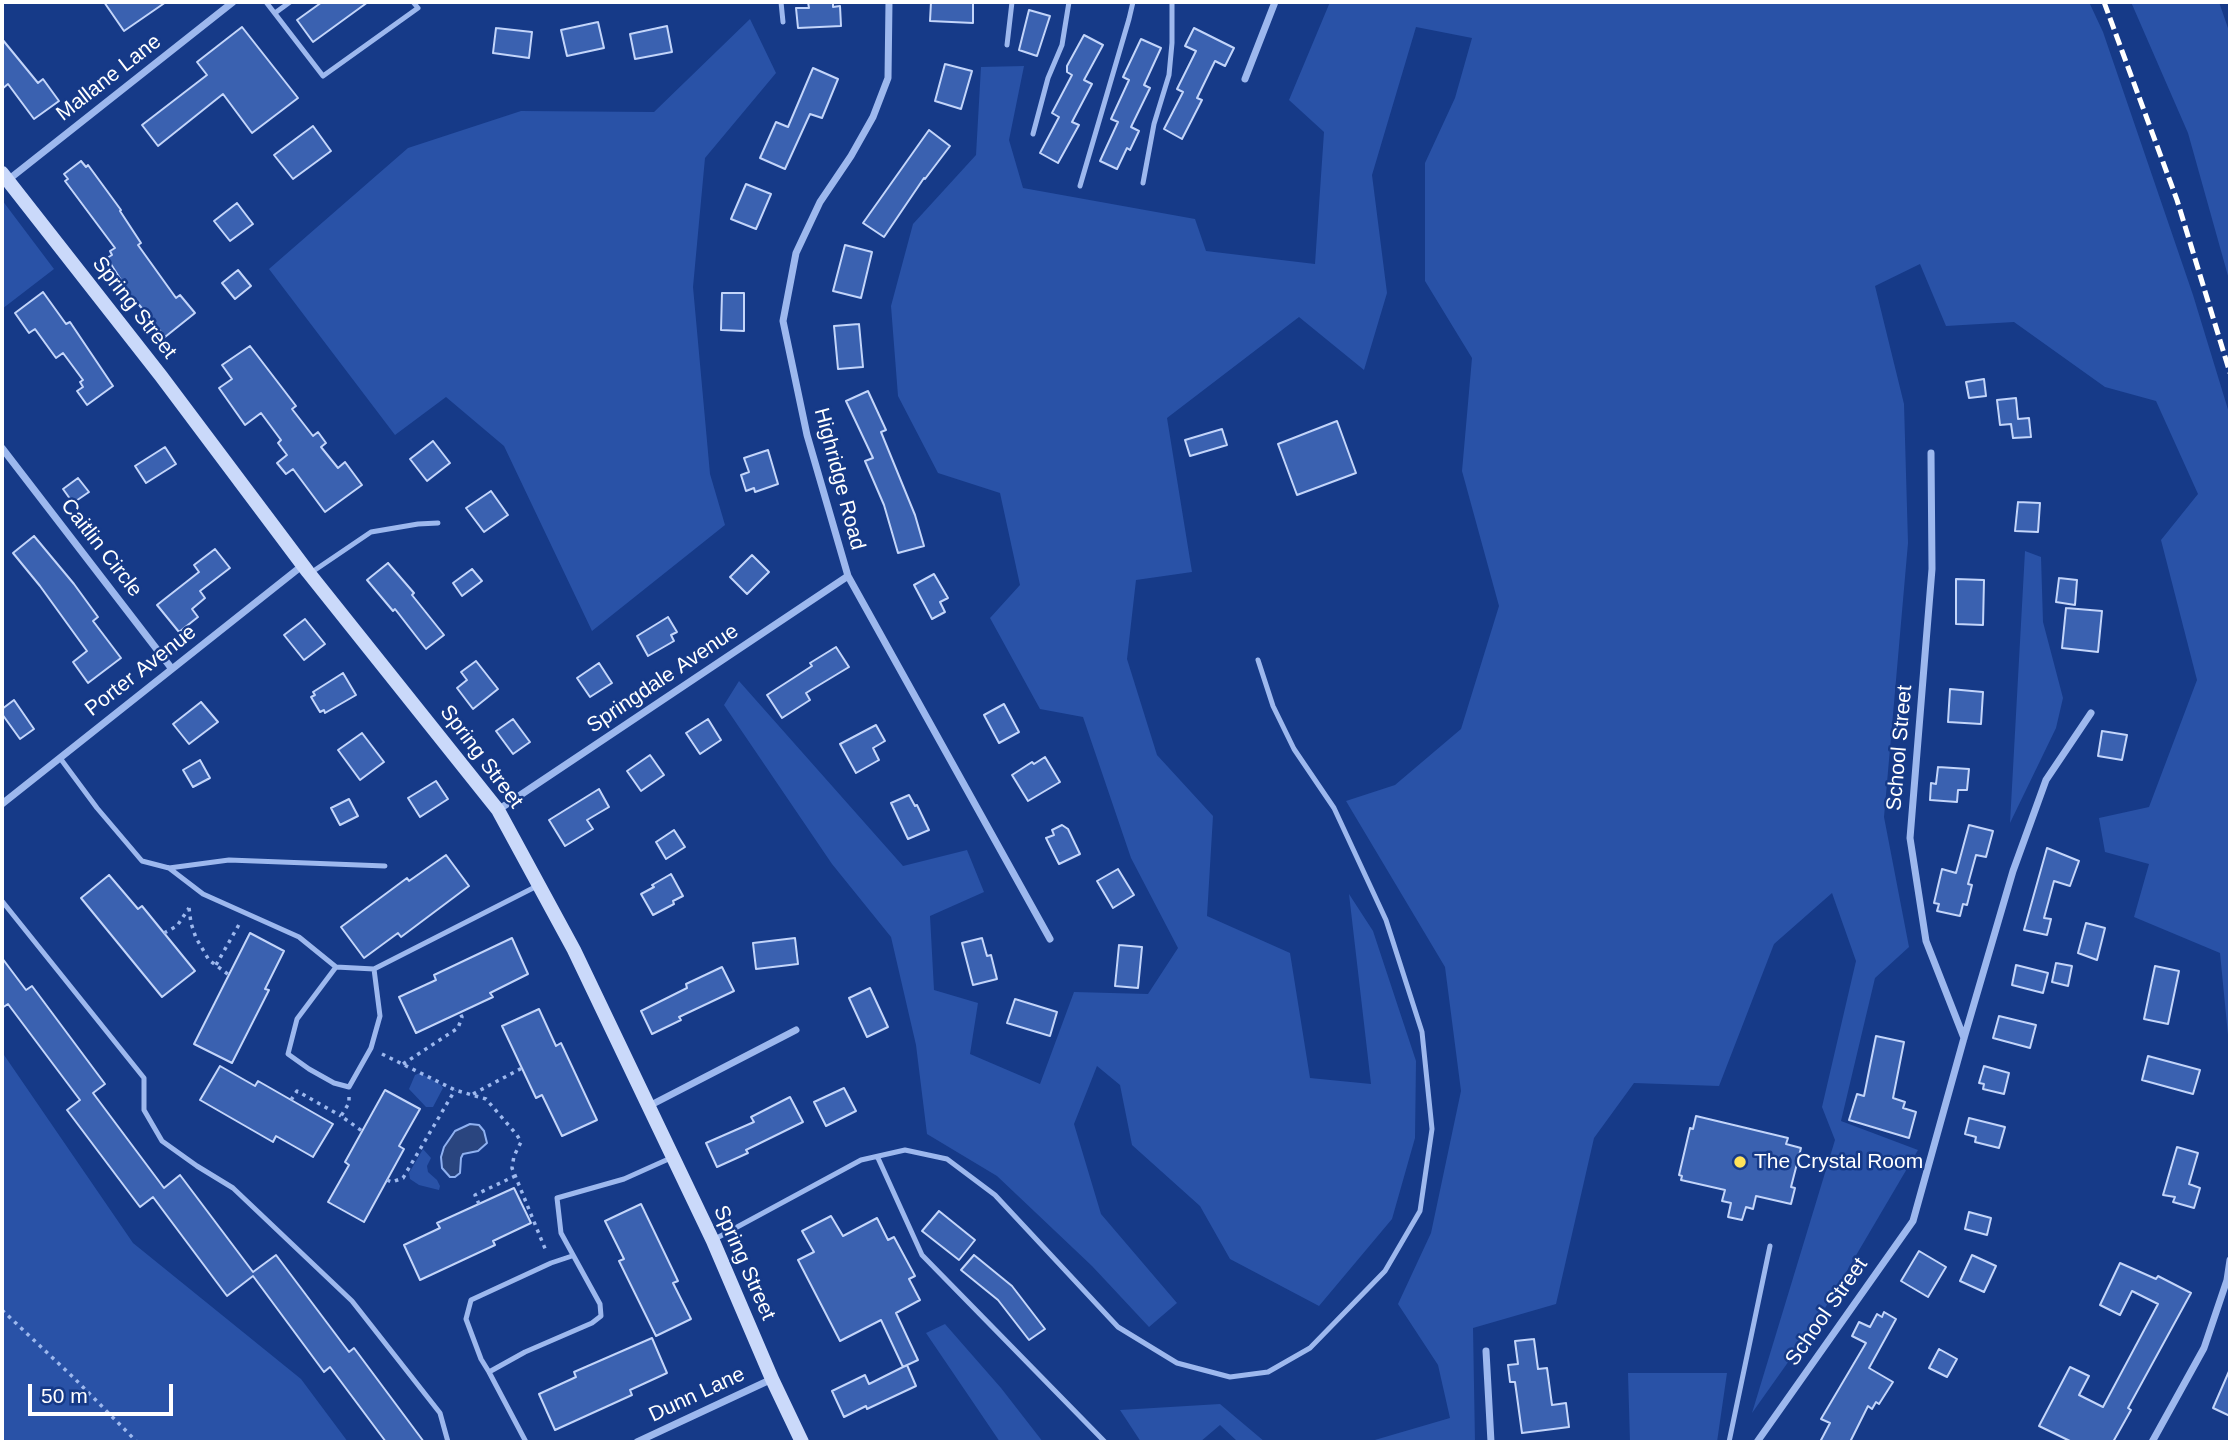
<!DOCTYPE html>
<style>
body{margin:0}
#map{position:relative;width:2232px;height:1444px;overflow:hidden;background:#163a88;font-family:Helvetica,sans-serif}
canvas{display:block}
.frame{position:absolute;inset:0;border:4px solid #fff;pointer-events:none}
.scale{position:absolute;left:28px;top:1384px;width:145px;height:32px;box-sizing:border-box;border:4px solid #fff;border-top:0;padding-left:9px;font-size:21px;line-height:24px;white-space:nowrap;color:#fff;-webkit-text-stroke:5px #163a88;paint-order:stroke}
</style>
<div id="map">
<canvas width="2232" height="1444"></canvas>
<div class="frame"></div>
<div class="scale">50 m</div>
</div>
<script>
const ctx = document.querySelector('canvas').getContext('2d');
ctx.lineJoin = 'round';
function fillPath(path, color) { ctx.fillStyle = color; ctx.fill(path, 'evenodd'); }
const poly = rows => new Path2D(rows.map(r => 'M' + r).join(''));
function strokePath(path, color, width, dash) { ctx.strokeStyle = color; ctx.lineWidth = width; ctx.lineCap = dash ? 'butt' : 'round'; ctx.setLineDash(dash || []); ctx.stroke(path); }
function drawText(font, color, halo, rows, align = 'center') {
  ctx.font = font + ' Helvetica,sans-serif'; ctx.lineWidth = 5; ctx.setLineDash([]); ctx.textBaseline = 'middle'; ctx.strokeStyle = halo; ctx.fillStyle = color; for (const [text, x, y, turn = 0] of rows) {
    ctx.save(); ctx.translate(x, y); ctx.rotate((+turn || 0) * Math.PI / 180); ctx.textAlign = isNaN(turn) ? turn : align; if (halo) ctx.strokeText(text, 0, 0); ctx.fillText(text, 0, 0); ctx.restore();
  }
}
fillPath(poly([
 [1330,2,2089,2,2103,32,2193,295,2230,416,2230,1037,2228,1035,2220,953,2134,917,2149,864,2105,852,2099,818,2149,807,2197,680,2161,540,2198,494,2156,401,2105,387,2014,322,1946,326,1920,264,1875,286,1904,404,1908,543,1884,817,1909,947,1875,978,1841,1121,1918,1150,1818,1320,1752,1413,1835,1140,1822,1107,1856,961,1832,893,1774,944,1719,1086,1634,1083,1594,1138,1556,1304,1473,1328,1475,1442,1368,1442,1450,1418,1438,1365,1398,1304,1431,1233,1461,1091,1445,967,1346,801,1395,785,1461,729,1499,606,1462,471,1472,358,1425,281,1425,163,1455,98,1472,38,1416,27,1372,175,1387,293,1364,370,1299,317,1167,418,1192,572,1136,580,1127,659,1157,755,1213,816,1207,916,1290,953,1310,1078,1371,1084,1349,894,1373,931,1416,1061,1415,1138,1392,1219,1319,1306,1230,1259,1200,1206,1132,1145,1120,1085,1097,1066,1074,1124,1101,1214,1177,1303,1149,1327,1092,1266,997,1176,927,1134,916,1045,891,937,832,864,724,705,739,681,903,866,967,850,984,892,930,916,934,990,978,1003,970,1054,1040,1084,1074,992,1148,994,1178,948,1131,858,1083,717,1040,709,990,618,1020,585,1000,493,938,473,898,396,891,306,913,224,976,155,981,67,1024,66,1009,140,1023,188,1195,219,1206,251,1315,264,1324,132,1289,100],
 [2131,2,2219,2,2230,34,2230,283,2188,133],
 [750,19,776,73,705,158,693,287,710,474,725,525,592,631,504,446,446,397,395,435,269,269,408,148,521,111,654,112],
 [2,200,54,269,2,309],
 [2025,551,2041,557,2043,622,2063,698,2056,728,2010,823],
 [2,1052,133,1243,301,1379,348,1442,2,1442],
 [420,1073,440,1084,443,1088,433,1107,426,1107,409,1089,415,1075],
 [423,1149,431,1158,427,1166,428,1172,437,1180,440,1186,439,1190,419,1185,410,1179,409,1173],
 [945,1324,1001,1388,1043,1442,1000,1442,926,1333],
 [1628,1373,1727,1373,1717,1442,1630,1442],
 [1220,1404,1265,1442,1238,1442,1220,1425,1200,1442,1141,1442,1120,1410]
]), '#2952a7');
const water = poly([
 [470,1124,479,1125,484,1131,487,1143,478,1151,463,1154,461,1158,460,1173,455,1177,450,1177,442,1168,441,1157,444,1147,455,1131,470,1124]
]);
fillPath(water, '#2a457f');
strokePath(water, '#8fb1f1', 2);
const building = poly([
 [104,2,166,2,124,31,104,2],
 [322,2,368,2,313,42,297,20,322,2],
 [808,2,833,2,833,7,840,6,841,26,798,28,796,8,809,8,808,2],
 [931,2,973,2,973,23,930,21,931,2],
 [1029,10,1050,16,1037,56,1019,50,1029,10],
 [598,22,604,48,567,56,561,30,598,22],
 [667,26,672,52,635,59,630,34,667,26],
 [242,27,298,98,252,133,223,94,158,146,142,125,207,75,197,62,242,27],
 [496,28,532,32,529,58,493,53,496,28],
 [1194,28,1234,48,1225,66,1215,61,1197,98,1202,100,1182,139,1164,129,1183,92,1177,89,1196,51,1185,46,1194,28],
 [1084,35,1103,45,1084,80,1092,84,1072,122,1079,125,1058,163,1040,153,1059,117,1052,113,1072,75,1067,72,1067,66,1084,35],
 [2,39,38,83,43,79,59,101,34,119,8,84,2,89,2,39],
 [1141,39,1161,48,1144,85,1150,88,1131,127,1139,131,1130,150,1127,148,1117,169,1100,161,1118,122,1111,119,1129,80,1123,77,1141,39],
 [945,64,972,71,961,109,935,101,945,64],
 [813,68,838,79,822,118,810,114,785,169,760,158,776,122,788,127,813,68],
 [313,126,331,151,293,179,274,155,313,126],
 [929,130,950,146,925,179,924,178,884,237,863,223,929,130],
 [81,161,86,167,88,165,121,210,120,211,141,243,138,245,176,298,180,295,195,313,165,337,136,301,133,303,118,282,121,280,107,258,112,255,110,251,115,248,65,181,68,179,64,174,81,161],
 [746,184,771,194,756,229,731,219,746,184],
 [237,203,253,224,230,241,214,221,237,203],
 [845,245,872,252,861,298,833,291,845,245],
 [238,270,251,286,235,299,222,283,238,270],
 [43,292,66,324,70,322,113,386,87,405,77,391,83,387,80,382,83,380,63,353,56,358,35,329,29,333,15,313,43,292],
 [722,293,744,293,744,331,721,330,722,293],
 [859,324,863,367,838,369,834,326,859,324],
 [250,346,296,406,292,409,313,436,318,432,326,443,321,447,338,468,345,462,362,485,325,512,293,469,286,474,277,463,287,455,278,443,281,440,261,413,245,425,219,388,232,379,222,365,250,346],
 [1984,379,1986,396,1969,398,1966,382,1984,379],
 [868,391,886,430,881,432,915,515,924,546,898,553,884,505,865,461,873,458,846,401,868,391],
 [2016,398,2018,419,2029,418,2031,437,2013,438,2011,424,2000,425,1997,400,2016,398],
 [1337,421,1356,473,1297,495,1278,444,1337,421],
 [1222,429,1227,445,1190,456,1185,440,1222,429],
 [433,441,450,463,427,481,410,459,433,441],
 [165,447,176,464,146,483,135,466,165,447],
 [768,450,778,484,755,492,754,488,746,491,741,475,749,472,744,458,768,450],
 [78,478,89,492,73,503,63,489,78,478],
 [491,491,508,515,484,532,466,508,491,491],
 [2018,502,2040,503,2038,532,2015,531,2018,502],
 [34,536,74,584,98,617,93,621,121,658,88,683,73,662,87,651,40,586,13,553,34,536],
 [215,549,230,568,200,591,205,598,192,609,198,617,179,632,157,605,199,572,194,565,215,549],
 [752,555,769,572,747,594,730,577,752,555],
 [388,563,414,593,412,595,444,635,426,649,395,609,393,611,367,580,388,563],
 [472,569,482,581,462,596,453,583,472,569],
 [934,574,948,598,940,602,945,612,932,619,914,585,934,574],
 [2059,578,2077,580,2075,605,2056,602,2059,578],
 [1956,579,1984,580,1983,625,1956,624,1956,579],
 [2066,608,2102,611,2098,652,2062,648,2066,608],
 [668,617,677,632,671,635,674,641,648,656,637,636,668,617],
 [305,619,325,644,304,660,284,635,305,619],
 [836,647,849,667,806,693,810,700,782,718,767,695,812,666,810,663,836,647],
 [476,661,498,689,473,709,457,688,467,680,461,672,476,661],
 [599,663,612,683,590,697,577,678,599,663],
 [343,673,356,695,325,713,324,710,320,712,311,697,315,695,313,692,343,673],
 [1950,689,1983,692,1981,724,1948,722,1950,689],
 [14,700,34,729,20,739,2,714,2,709,14,700],
 [201,702,218,722,189,744,173,724,201,702],
 [1004,704,1019,732,999,743,984,715,1004,704],
 [513,719,530,742,513,754,496,731,513,719],
 [708,719,721,740,700,754,686,733,708,719],
 [876,725,885,741,873,748,879,760,856,773,840,744,876,725],
 [2102,731,2127,735,2122,760,2098,756,2102,731],
 [362,733,384,762,360,780,338,750,362,733],
 [650,755,664,775,641,791,627,771,650,755],
 [1045,757,1060,782,1028,801,1012,775,1032,762,1034,764,1045,757],
 [200,760,210,778,193,787,183,770,200,760],
 [1938,767,1969,769,1967,790,1958,790,1957,802,1930,800,1931,783,1936,784,1938,767],
 [436,781,448,799,420,817,408,798,436,781],
 [599,789,609,807,587,820,593,829,565,846,549,820,599,789],
 [909,795,915,806,917,805,929,830,908,839,891,803,909,795],
 [349,799,358,816,340,825,331,808,349,799],
 [1062,825,1068,829,1080,854,1059,864,1046,838,1054,835,1052,830,1062,825],
 [1969,825,1993,831,1986,857,1976,855,1968,884,1972,885,1967,905,1963,904,1960,916,1937,911,1939,904,1934,903,1942,869,1956,873,1969,825],
 [674,830,685,847,666,859,656,842,674,830],
 [2047,848,2079,861,2070,886,2054,881,2044,918,2051,919,2047,935,2024,930,2047,848],
 [446,855,469,886,401,937,398,933,364,958,341,927,407,878,409,881,446,855],
 [1118,869,1134,895,1113,908,1097,881,1118,869],
 [671,874,683,896,673,901,674,904,653,915,641,894,654,887,652,885,671,874],
 [109,875,138,909,142,906,195,971,162,997,81,898,109,875],
 [2086,923,2105,928,2097,960,2078,953,2086,923],
 [250,933,284,951,265,989,269,990,232,1063,194,1044,250,933],
 [512,938,528,974,490,993,493,997,416,1033,399,997,436,980,434,975,512,938],
 [795,938,798,964,756,969,753,943,795,938],
 [982,938,987,956,991,955,997,979,973,985,962,943,982,938],
 [1119,945,1142,947,1138,988,1115,986,1119,945],
 [2,958,26,990,32,986,105,1084,93,1093,164,1188,180,1175,253,1272,276,1255,349,1352,354,1348,424,1442,386,1442,330,1367,324,1372,253,1276,227,1296,153,1197,140,1207,67,1110,80,1100,8,1004,2,1008,2,958],
 [2056,963,2072,966,2068,986,2052,982,2056,963],
 [2016,965,2048,973,2043,993,2012,985,2016,965],
 [2155,966,2179,971,2168,1024,2144,1019,2155,966],
 [722,967,734,991,679,1017,681,1020,652,1034,641,1011,687,988,686,984,722,967],
 [870,988,888,1027,867,1037,849,998,870,988],
 [1015,999,1057,1012,1050,1036,1007,1023,1015,999],
 [539,1009,556,1046,561,1043,597,1120,562,1136,542,1095,536,1098,502,1026,539,1009],
 [1999,1016,2036,1025,2030,1048,1993,1038,1999,1016],
 [1876,1036,1904,1042,1893,1098,1905,1102,1903,1108,1916,1112,1909,1138,1849,1120,1857,1094,1864,1096,1876,1036],
 [2148,1056,2200,1070,2193,1094,2142,1080,2148,1056],
 [220,1066,255,1086,258,1081,333,1124,313,1157,276,1136,273,1142,200,1100,220,1066],
 [1984,1066,2009,1073,2004,1094,1983,1089,1984,1084,1979,1083,1984,1066],
 [844,1088,856,1111,826,1126,814,1102,844,1088],
 [385,1090,420,1109,399,1146,404,1149,364,1222,328,1202,349,1165,345,1162,385,1090],
 [790,1097,803,1122,746,1150,748,1153,717,1167,706,1143,754,1122,751,1117,790,1097],
 [1696,1116,1788,1138,1786,1144,1801,1148,1791,1187,1795,1188,1791,1204,1756,1196,1753,1209,1746,1207,1742,1220,1728,1217,1731,1203,1722,1201,1725,1190,1681,1180,1682,1176,1679,1175,1690,1128,1693,1129,1696,1116],
 [1969,1118,2005,1127,1999,1148,1975,1142,1976,1137,1965,1134,1969,1118],
 [2177,1147,2198,1153,2189,1184,2200,1188,2194,1208,2173,1202,2175,1197,2163,1195,2177,1147],
 [514,1188,531,1223,493,1241,495,1245,420,1280,404,1245,440,1228,437,1223,514,1188],
 [641,1204,678,1281,673,1283,691,1319,656,1336,619,1261,624,1259,605,1221,641,1204],
 [939,1211,975,1240,959,1260,922,1231,939,1211],
 [1969,1212,1991,1218,1987,1235,1965,1229,1969,1212],
 [831,1216,843,1236,877,1218,888,1240,894,1237,915,1276,909,1279,920,1300,896,1313,918,1360,903,1367,881,1320,840,1341,798,1260,814,1252,802,1231,831,1216],
 [1919,1251,1946,1267,1928,1297,1901,1281,1919,1251],
 [974,1255,1012,1286,1045,1329,1029,1340,998,1300,961,1270,974,1255],
 [1972,1255,1996,1266,1984,1292,1960,1281,1972,1255],
 [2120,1263,2156,1279,2158,1276,2191,1293,2128,1408,2131,1410,2113,1442,2072,1442,2039,1426,2070,1367,2089,1376,2079,1395,2103,1407,2158,1304,2132,1291,2120,1315,2100,1305,2120,1263],
 [1884,1312,1896,1319,1869,1368,1893,1382,1879,1404,1876,1402,1872,1409,1868,1406,1850,1442,1820,1442,1830,1423,1821,1419,1866,1343,1852,1336,1859,1322,1870,1327,1877,1314,1882,1317,1884,1312],
 [652,1338,667,1373,630,1390,632,1395,555,1430,539,1394,576,1377,574,1372,652,1338],
 [1534,1339,1538,1369,1547,1368,1552,1405,1566,1403,1569,1427,1522,1433,1515,1382,1510,1382,1508,1365,1518,1364,1515,1341,1534,1339],
 [1939,1349,1957,1359,1947,1377,1929,1368,1939,1349],
 [907,1365,916,1386,867,1409,866,1406,844,1417,832,1391,865,1375,869,1384,907,1365],
 [2230,1369,2230,1416,2213,1408,2230,1369]
]);
fillPath(building, '#3a61b0');
strokePath(building, '#c3d5fa', 2);
strokePath(poly([
 [189,908,191,923,196,938,209,960,229,975],
 [164,933,177,926,189,908],
 [216,965,241,921],
 [382,1054,455,1090,486,1099,517,1135,521,1142,514,1156,512,1168,546,1251],
 [403,1064,458,1028,462,1017,460,1013],
 [473,1094,522,1068],
 [349,1097,349,1103,341,1116,362,1131],
 [291,1100,297,1091,341,1116],
 [387,1180,392,1182,403,1178,455,1090],
 [479,1204,475,1195,515,1176],
 [2,1310,75,1379,137,1442]
]), '#9db8ee', 3.5, [3.5, 5]);
strokePath(poly([
 [266,2,323,76,418,8,413,2],
 [781,2,783,22],
 [275,13,290,2],
 [1007,45,1012,2],
 [1033,134,1048,78,1062,45,1069,2],
 [1143,183,1154,124,1169,75,1172,43,1172,2],
 [1080,186,1129,19,1133,2],
 [312,572,371,532,418,524,438,523],
 [60,758,97,808,142,861,169,868,229,860,385,866],
 [169,868,203,894,299,937,336,967,374,969,537,886],
 [2,901,144,1078,144,1110,162,1141,197,1166,233,1188,352,1301,440,1413,448,1442],
 [336,967,297,1019,288,1054,309,1069,334,1083,349,1087,371,1048,380,1016,374,969],
 [878,1158,922,1255,1105,1442],
 [715,1239,861,1160,905,1150,947,1159,995,1195,1118,1327,1177,1363,1230,1377,1268,1372,1310,1348,1385,1271,1420,1211,1432,1129,1422,1032,1386,920,1334,808,1294,749,1273,706,1258,660],
 [489,1372,481,1359,466,1319,471,1300,551,1263,572,1256],
 [526,1442,489,1372,525,1352,592,1323,601,1316,600,1304,561,1233,557,1198,624,1179,673,1157],
 [1729,1442,1770,1246]
]), '#9db8ee', 5);
strokePath(poly([
 [889,2,888,78,873,117,851,156,820,202,796,253,783,321,807,435,848,576,1050,939],
 [1245,79,1275,2],
 [8,180,233,2],
 [2,448,172,669],
 [1931,453,1932,569,1910,838,1926,941,1964,1038],
 [2,804,303,565],
 [498,810,848,576],
 [649,1106,796,1030],
 [1486,1351,1491,1442],
 [637,1442,772,1379],
 [1757,1442,1913,1221,1964,1038,2013,871,2046,780,2091,713],
 [2152,1442,2204,1348,2227,1280,2230,1260]
]), '#9db8ee', 7);
strokePath(poly([
 [2,173,161,376,308,572,498,810,574,950,713,1241,772,1379,802,1442]
]), '#cad9fa', 14);
strokePath(poly([
 [2104,2,2177,200,2230,373]
]), '#fff', 5, [12, 5]);
for (const [x, y, r, color] of [
 [1740,1162,7,"#ffe35a"]
]) { const dot = new Path2D(); dot.arc(x, y, r, 0, 2 * Math.PI); ctx.fillStyle = color; ctx.fill(dot); strokePath(dot, '#163a88', 2.5); }
drawText('21px', '#fff', '#163a88', [
 ["Mallane Lane",109,78,-38],
 ["Spring Street",134,308,52],
 ["Highridge Road",839,479,75],
 ["Caitlin Circle",101,548,52],
 ["Porter Avenue",141,671,-38],
 ["Springdale Avenue",663,679,-34],
 ["School Street",1900,748,-85],
 ["Spring Street",481,757,53],
 ["Spring Street",744,1263,66],
 ["School Street",1827,1312,-55],
 ["Dunn Lane",697,1395,-25]
]);
drawText('21px', '#fff', '#163a88', [
 ["The Crystal Room",1754,1162]
], 'left');
</script>
